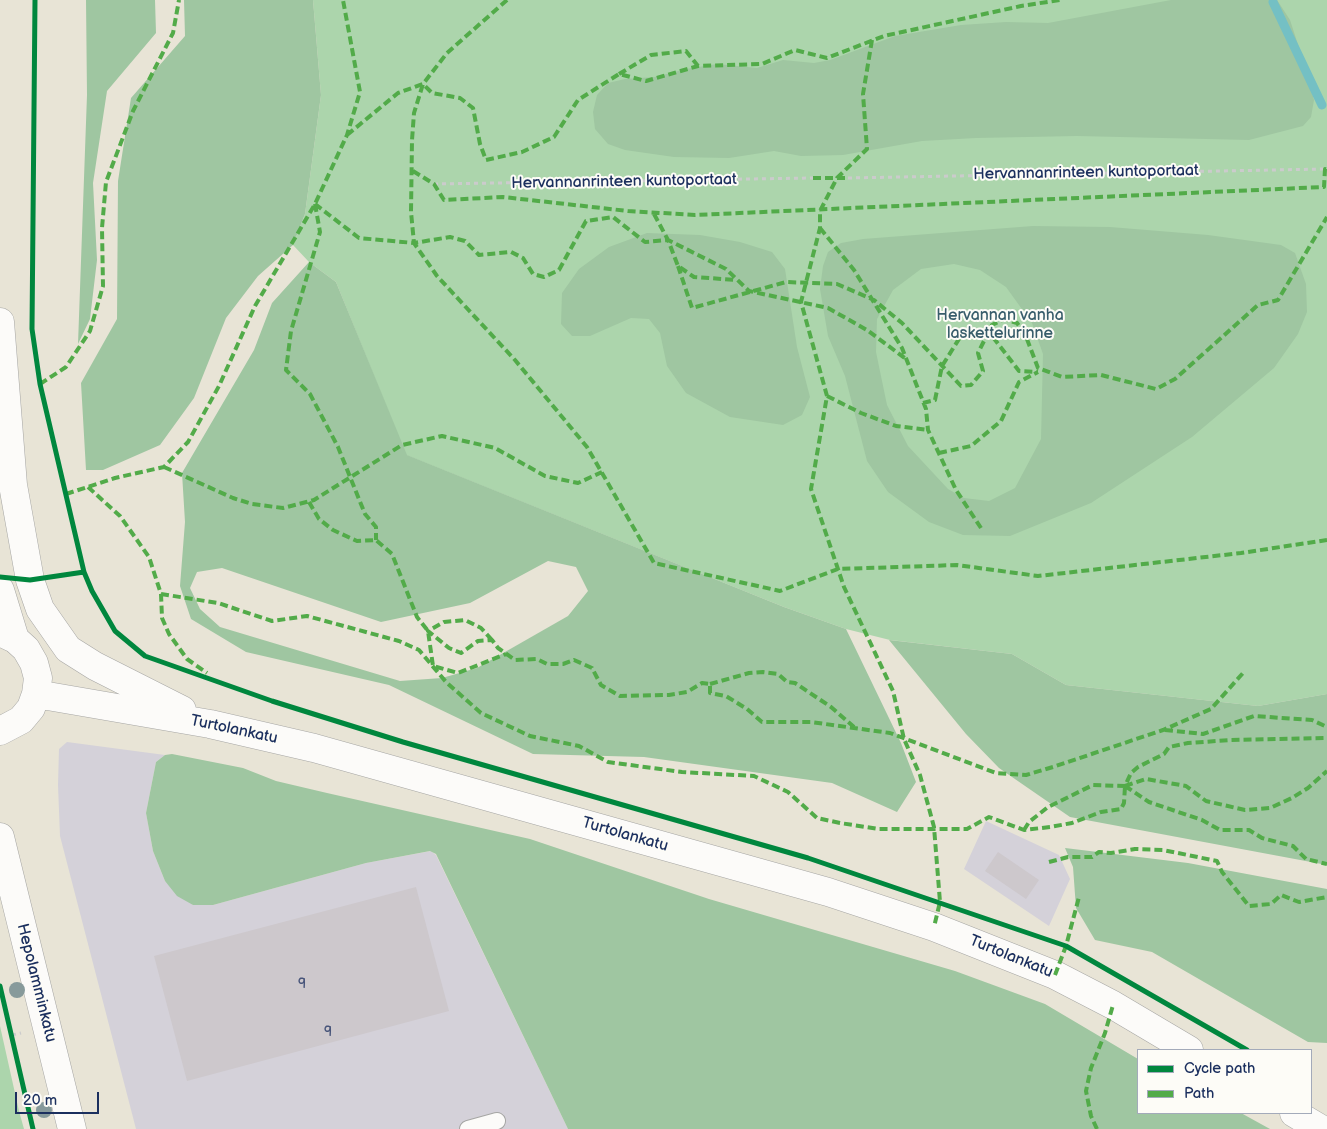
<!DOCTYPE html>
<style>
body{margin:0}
#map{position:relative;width:1327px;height:1129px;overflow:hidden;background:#e8e4d6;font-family:"Balsamiq Sans",sans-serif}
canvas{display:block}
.legend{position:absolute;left:1137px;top:1049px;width:175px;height:65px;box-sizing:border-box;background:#fdfcf7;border:1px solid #a3aaba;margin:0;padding:6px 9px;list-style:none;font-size:15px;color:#1b2f5e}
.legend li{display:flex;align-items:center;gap:10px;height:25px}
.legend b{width:25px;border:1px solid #a3aaba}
.scale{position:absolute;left:15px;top:1092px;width:84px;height:22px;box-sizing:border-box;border:2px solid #1b2f5e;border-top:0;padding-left:6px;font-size:15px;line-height:18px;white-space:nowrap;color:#1b2f5e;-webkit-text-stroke:4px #fdfcf7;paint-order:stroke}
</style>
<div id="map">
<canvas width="1327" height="1129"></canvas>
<ul class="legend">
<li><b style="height:6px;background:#00873e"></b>Cycle path</li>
<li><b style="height:6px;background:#52ab49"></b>Path</li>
</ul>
<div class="scale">20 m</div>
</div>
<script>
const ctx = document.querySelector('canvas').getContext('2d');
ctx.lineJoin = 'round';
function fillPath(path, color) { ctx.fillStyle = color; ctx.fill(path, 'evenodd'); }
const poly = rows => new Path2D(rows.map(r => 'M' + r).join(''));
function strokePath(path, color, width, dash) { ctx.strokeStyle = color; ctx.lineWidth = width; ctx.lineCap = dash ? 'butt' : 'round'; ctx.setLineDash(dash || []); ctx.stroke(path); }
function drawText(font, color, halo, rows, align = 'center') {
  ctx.font = font + ' "Balsamiq Sans",sans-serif'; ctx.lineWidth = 4; ctx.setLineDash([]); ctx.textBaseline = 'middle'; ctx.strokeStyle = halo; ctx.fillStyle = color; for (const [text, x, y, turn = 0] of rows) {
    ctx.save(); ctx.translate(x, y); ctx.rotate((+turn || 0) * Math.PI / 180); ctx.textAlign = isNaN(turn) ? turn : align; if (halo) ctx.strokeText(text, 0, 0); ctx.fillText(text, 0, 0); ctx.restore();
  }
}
fillPath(poly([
 [67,742,165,755,156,762,146,813,153,851,165,881,193,905,213,905,366,863,431,851,436,855,568,1129,136,1129,60,836,58,785,59,749],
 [986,821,1059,855,1070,879,1049,926,964,869]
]), '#d4d1d9');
fillPath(poly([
 [313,0,1327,0,1327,694,1258,706,1066,685,1012,654,890,640,846,629,784,607,406,455,336,282,309,262,293,245,305,214,321,95],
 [0,1026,19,1111,24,1129,0,1129]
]), '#acd5ac');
fillPath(poly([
 [86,0,155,0,156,33,107,91,93,183,97,260,90,319,78,344,87,95],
 [184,0,313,0,321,95,305,214,293,245,258,276,226,318,194,398,160,445,103,470,86,470,81,383,117,319,118,181,131,98,185,36],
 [1171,0,1277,0,1290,20,1303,60,1314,100,1311,117,1303,126,1249,140,1077,136,976,138,922,141,843,155,801,156,774,151,729,158,674,157,625,150,608,144,595,129,593,112,597,95,608,83,625,79,655,77,686,69,717,64,757,68,783,60,814,63,830,60,895,36,961,25,1006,22,1048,23],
 [1033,226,1110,227,1208,235,1281,245,1295,253,1306,284,1307,312,1298,334,1274,368,1192,437,1091,503,1010,536,963,535,929,522,888,492,867,461,845,376,828,336,820,289,823,266,828,252,841,243,863,239],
 [954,264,980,270,1006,287,1032,323,1043,354,1041,439,1015,488,989,501,964,498,948,489,908,446,887,405,876,352,877,319,893,290,921,269],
 [647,233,700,235,740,242,772,252,785,269,797,347,810,397,802,415,783,425,730,417,686,393,667,366,660,333,649,319,631,318,590,336,572,336,561,324,562,293,579,269,609,247],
 [309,262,336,282,407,455,784,607,846,629,901,743,916,782,897,812,832,783,644,757,533,754,389,685,246,652,191,619,180,586,185,522,182,473,254,350,272,303],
 [548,561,576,567,588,591,568,616,477,668,442,678,400,681,220,627,200,609,190,588,197,572,222,568,381,622,470,603],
 [889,640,1012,654,1066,685,1258,706,1327,694,1327,865,1070,817,999,768,966,734],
 [172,754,243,768,276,781,327,793,530,839,709,899,955,971,1045,1004,1138,1059,1138,1113,1241,1113,1270,1129,568,1129,436,854,430,851,366,863,213,905,193,905,177,896,165,881,153,851,146,813,156,762,165,755],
 [1065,848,1188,863,1327,889,1327,1043,1308,1042,1152,952,1095,940,1076,908,1073,867]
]), '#9fc6a1');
strokePath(poly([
 [1273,2,1322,105]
]), '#74c0c4', 9);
fillPath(poly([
 [998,852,1039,880,1026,899,985,871],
 [416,887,449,1011,187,1081,154,956]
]), '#cdc8cc');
const service = poly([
 [468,1129,497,1121]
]);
const secondary = poly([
 [0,322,13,485,30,580,40,609,68,649,95,666,182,710],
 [0,590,15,639],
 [0,632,15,639,26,649,34,663,38,678,36,694,31,708,21,720,0,731],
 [36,694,210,724,314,748,828,892,934,927,1055,975,1113,1005,1189,1050],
 [0,837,72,1129],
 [1294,1113,1321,1129]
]);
strokePath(service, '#a6a6a4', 18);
strokePath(secondary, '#a6a6a4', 29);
strokePath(poly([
 [848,178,1325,169],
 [434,184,813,178],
 [12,1035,21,1033],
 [25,1098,33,1095]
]), '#cbcbcc', 3, [4, 4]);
strokePath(service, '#fcfbf9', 16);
strokePath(secondary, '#fcfbf9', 28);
strokePath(poly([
 [507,0,447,53,423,84,414,113,412,140,411,212,414,243,450,237,465,241,479,255,511,252,523,258,533,274,544,277,559,270,586,221,613,217,645,242,668,240,726,269,749,291,828,308,867,330,906,359],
 [872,40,863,94,867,149,837,178,820,211,820,228,801,302,827,396,811,489,844,587,893,691,904,739,920,775,934,827,940,902,934,927],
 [619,74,651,55,686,51,698,66],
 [347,135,398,93,423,84,432,93,460,98,473,108,480,144,486,160,522,152,554,137,578,100,619,74,646,81,698,66,762,64,795,50,827,58,884,36,1021,6,1060,0],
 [413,171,434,184,444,200,503,197,628,211,695,215,1324,187,1325,169,1327,170],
 [813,178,848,178],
 [315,204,359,238,414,243,437,276,515,360,587,447,654,563,780,591,838,569,957,565,1038,576,1241,553,1327,540],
 [315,204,320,232,291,331,286,370,310,394,338,447,365,514,376,527,376,540],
 [654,214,668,240,678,266,694,277,737,280],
 [820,228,854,270,902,348,926,409,928,430,956,490,981,528],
 [678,266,692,308,786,282,837,284,874,300,902,323,961,386,971,385,983,371,978,353,992,325,1004,319,1017,323,1025,334,1038,368,1062,377,1101,375,1156,389,1175,379,1258,305,1278,300,1327,217],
 [40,384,66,367,90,331,103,286,102,228,106,182,133,111,173,33,179,0],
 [827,396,861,413,896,426,928,430],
 [923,403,935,400,942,366,964,331,989,332,1019,371,1038,372],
 [939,453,971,446,1001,421,1019,382,1038,372],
 [164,467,233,498,252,504,283,508,314,500,402,445,442,436,495,448,545,476,578,483,602,472],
 [88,487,120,516,149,557,161,594,162,618,169,634,187,659,207,673],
 [66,494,115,478,164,467,188,442,219,386,255,306,315,204,347,135,360,92,343,0],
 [309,502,319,519,333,530,357,541,376,540,392,554,417,617,428,631,433,666,458,673,506,654],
 [161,594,218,603,272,621,307,616,399,641,419,650,446,682,481,713,530,736,579,746,608,762,682,772,754,776,788,792,817,818,840,823,879,829,967,829,989,817,1024,830,1050,827,1072,823,1101,812,1121,809,1124,803,1125,786],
 [492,640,481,628,465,620,444,622,428,631,449,648,461,653,478,641,492,640,498,648,515,660,537,659,547,664,563,664,574,660,592,668,601,685,620,696,669,695,687,692,702,683,710,684,710,693,726,696,747,709,762,722,811,722,890,733,996,773,1026,775,1053,767,1163,730,1211,709,1243,673],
 [710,684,749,673,763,672,778,674,787,682,795,683,831,707,854,727],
 [1165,730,1203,734,1254,716,1312,720,1327,727],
 [1125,786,1149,802,1202,820,1220,830,1249,830,1262,838,1293,846,1306,859,1327,864],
 [1125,786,1146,779,1186,786,1206,801,1245,810,1270,808,1292,798,1308,788,1327,771],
 [1024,830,1029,822,1048,807,1093,785,1125,786,1131,773,1138,767,1164,754,1169,747,1188,743,1231,740,1327,738],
 [1049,862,1068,857,1092,857,1099,852,1111,853,1135,849,1163,850,1217,861,1222,872,1249,906,1271,904,1281,895,1299,902,1327,897],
 [1055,975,1066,946,1079,897],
 [1097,1129,1091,1116,1086,1091,1091,1068,1105,1033,1113,1005]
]), '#52ab49', 4, [8, 4]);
strokePath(poly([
 [35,0,32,329,40,384,84,572,92,591,115,631,145,656,272,701,403,742,808,858,1066,946,1247,1050],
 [0,577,30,580,84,572],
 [0,986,33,1129]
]), '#00873e', 5);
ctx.fillStyle = '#879a9b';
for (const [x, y] of [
 [17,990],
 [44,1110]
]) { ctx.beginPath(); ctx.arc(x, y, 8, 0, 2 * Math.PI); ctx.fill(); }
drawText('14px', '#48557a', null, [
 ["9",302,984],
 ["9",328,1032]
]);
drawText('16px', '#1b2f5e', '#fdfcf7', [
 ["Hervannanrinteen kuntoportaat",1086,173,-1],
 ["Hervannanrinteen kuntoportaat",624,182,-1],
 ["Turtolankatu",234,730,12],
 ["Turtolankatu",625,835,16],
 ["Turtolankatu",1011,957,22],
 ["Hepolamminkatu",36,983,76]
]);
drawText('16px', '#385d6b', '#fdfcf7', [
 ["Hervannan vanha",1000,316],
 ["laskettelurinne",1000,334]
]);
</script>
